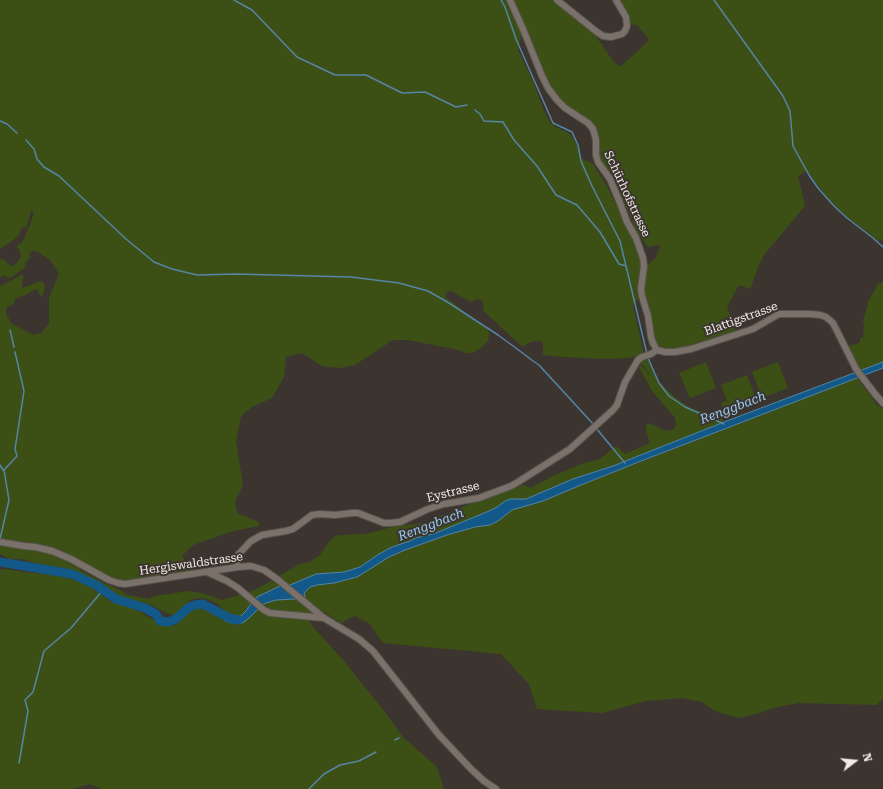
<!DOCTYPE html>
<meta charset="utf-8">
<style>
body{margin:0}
#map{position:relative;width:883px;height:789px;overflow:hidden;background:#3c352f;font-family:"Roboto Serif",serif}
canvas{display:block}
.north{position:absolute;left:835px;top:741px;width:40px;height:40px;-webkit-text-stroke:3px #3c352f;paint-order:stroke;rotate:74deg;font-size:11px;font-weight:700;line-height:16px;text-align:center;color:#f0ebe7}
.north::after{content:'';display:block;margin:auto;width:14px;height:18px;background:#f0ebe7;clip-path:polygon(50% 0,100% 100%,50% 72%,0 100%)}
</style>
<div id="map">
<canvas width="883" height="789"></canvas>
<div class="north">N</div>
</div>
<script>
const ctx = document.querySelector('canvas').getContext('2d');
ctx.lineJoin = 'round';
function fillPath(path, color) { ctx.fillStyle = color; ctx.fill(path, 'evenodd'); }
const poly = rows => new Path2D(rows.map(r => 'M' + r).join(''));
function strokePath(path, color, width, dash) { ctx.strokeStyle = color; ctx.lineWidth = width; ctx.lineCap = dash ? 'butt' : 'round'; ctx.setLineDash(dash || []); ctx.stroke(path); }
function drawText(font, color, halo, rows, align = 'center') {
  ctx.font = font + ' "Roboto Serif",serif'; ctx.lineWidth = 4; ctx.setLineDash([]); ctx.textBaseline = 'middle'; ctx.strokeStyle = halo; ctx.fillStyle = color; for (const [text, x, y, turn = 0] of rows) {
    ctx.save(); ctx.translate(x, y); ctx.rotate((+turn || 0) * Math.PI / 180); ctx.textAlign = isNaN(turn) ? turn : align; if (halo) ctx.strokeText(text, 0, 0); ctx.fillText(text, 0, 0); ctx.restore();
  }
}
fillPath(poly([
 [0,0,509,0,522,32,518,50,533,81,543,109,550,122,555,127,567,132,574,139,578,148,580,158,593,164,609,190,634,242,643,268,638,281,640,297,633,305,644,355,628,358,605,359,563,357,543,355,543,344,542,342,539,341,535,341,528,343,523,347,505,331,483,310,484,305,483,302,481,300,477,299,471,302,451,291,447,292,445,297,454,303,467,314,485,326,488,330,489,335,488,341,481,348,472,353,466,353,459,350,408,340,393,340,355,365,340,368,322,366,302,353,286,357,284,377,272,398,252,407,241,416,236,441,243,485,235,501,237,513,259,522,259,526,233,531,193,545,182,556,184,560,194,569,192,571,134,580,116,580,111,579,69,555,53,548,0,539,0,286,14,279,23,274,23,279,22,287,23,288,38,282,43,282,45,286,44,290,42,297,37,290,35,289,24,296,23,295,14,300,15,303,6,308,6,314,12,324,34,335,41,333,49,324,49,298,59,274,51,261,37,251,36,252,33,250,29,255,31,257,24,264,26,267,22,270,8,279,5,275,0,277,0,260,2,258,9,265,12,266,18,262,21,256,20,252,17,246,22,242,24,239,31,222,34,213,31,210,30,215,26,228,22,227,19,234,16,238,0,249],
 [514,0,555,0,595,35,613,61,617,65,621,66,639,50,648,41,648,38,637,25,630,24,628,16,619,0,883,0,883,239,879,241,846,216,833,204,816,183,809,173,806,171,798,176,805,206,764,255,759,265,750,289,739,285,732,298,727,306,736,333,682,348,668,349,662,347,657,343,655,339,644,293,645,281,647,274,647,266,655,259,660,247,659,245,658,245,650,247,647,246,636,231,631,218,626,206,617,188,601,160,595,130,571,111,562,101,553,90,548,81,537,53],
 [883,282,883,362,860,370,856,364,848,346,860,343,860,338,863,338,864,326,863,320,868,305,867,304,878,284],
 [647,358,660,385,661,384,676,398,691,408,722,419,724,422,613,466,573,479,526,499,505,501,497,507,489,511,436,533,416,538,410,541,392,547,379,554,360,567,354,569,344,572,316,574,290,585,279,576,300,564,309,562,319,556,329,542,335,536,340,535,364,534,378,531,401,524,406,525,424,523,478,501,524,485,530,488,555,475,584,463,600,459,616,446,625,454,650,443,646,431,646,426,648,424,650,423,663,430,668,431,674,429,676,425,675,418,652,391,640,369,639,367,641,366,645,369,649,375,650,375,645,367,640,363,640,361],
 [706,362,716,388,690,398,679,373],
 [778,362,788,388,762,398,752,372],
 [747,375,757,401,726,414,721,403,727,401,721,385],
 [857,378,877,405,883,408,883,698,877,705,798,703,773,708,759,713,739,718,715,711,702,702,681,698,646,701,602,713,537,709,529,684,501,654,383,643,369,623,355,616,348,619,342,623,340,622,321,610,319,611,306,600,304,594,306,591,310,587,317,585,334,583,357,577,389,557,405,550,447,535,475,527,490,525,498,521,512,510,543,501,581,485],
 [0,543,49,553,60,557,79,566,80,570,104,583,120,590,127,595,148,599,156,596,188,591,205,594,222,600,237,596,257,589,273,580,280,586,257,597,250,604,246,611,242,616,237,617,233,617,227,614,218,604,208,599,200,598,193,599,189,601,180,613,175,616,171,615,149,604,115,596,93,582,72,571,41,565,22,559,10,559,0,554],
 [4,569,24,572,54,575,69,578,90,587,110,601,138,610,148,617,160,623,170,626,176,625,193,609,200,606,204,606,225,621,255,611,263,604,276,600,295,599,316,615,308,619,313,627,343,660,388,716,403,737,437,767,444,789,100,789,100,788,90,784,72,789,0,789,0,570]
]), '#3c5016');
const water = poly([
 [883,362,883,368,636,463,581,485,543,501,512,510,498,521,490,525,475,527,447,535,405,550,389,557,357,577,334,583,317,585,310,587,306,591,304,594,306,600,297,600,295,599,276,600,263,604,248,619,242,623,232,623,225,621,227,614,233,617,237,617,241,616,246,611,250,605,257,597,280,586,290,585,316,574,344,572,360,567,379,554,392,547,410,541,416,538,436,533,489,511,497,507,505,501,510,499,526,499,573,479,613,466,724,422,883,362]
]);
fillPath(water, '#125989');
strokePath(water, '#5585a5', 1);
strokePath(poly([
 [234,0,252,10,297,57,335,75,366,75,402,93,425,92,456,107,467,105],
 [501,0,505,7,516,39,553,123,572,132,578,145,581,161,592,186,620,241,647,354],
 [714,0,783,96,790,111,793,146,809,175,818,188,834,206,847,218,873,238,883,247],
 [475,110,480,114,484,121,503,122,514,140,537,166,556,195,577,205,600,232,619,264,626,266],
 [0,121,7,124,17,133],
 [26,140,34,149,37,159,44,167,59,176,126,239,154,262,172,269,197,275,235,274,351,277,399,283,428,291,449,303,498,335,520,351,533,361,539,365,594,425],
 [10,330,14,347],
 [648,358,659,383,669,396,685,407,724,424],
 [596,428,625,463],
 [0,465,3,470],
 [0,539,9,500,4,470,17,456,15,449,24,391,15,352],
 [395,740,399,738],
 [19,763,28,711,25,700,33,692,44,651,71,628,103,590],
 [309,789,324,774,340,765,359,761,376,752]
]), '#5585a5', 1.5);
strokePath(poly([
 [0,562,72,574,96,585,116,599,145,608,156,614,160,621,168,622,176,619,188,608,194,605,203,604,229,618,238,620]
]), '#125989', 9);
const minor = poly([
 [510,0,523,29,542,76,548,88,557,100,565,108,588,123,593,129,596,140,596,155,598,162,610,179,620,203,627,222,636,238,643,258,644,266,641,289,642,296,648,316,651,337,653,343,657,350],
 [557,0,597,32,603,36,611,37,622,34,625,31,627,26,626,17,616,0],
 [657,350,665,352,675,352,691,349,753,329,779,314,810,314,820,315,826,317,833,323,856,369,875,394,883,403],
 [0,542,24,546,35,547,52,551,71,559,109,580,118,583,125,584,238,567,251,566,264,570,277,579,324,618,359,639,373,651,439,735,471,769,484,781,496,789],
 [238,567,237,562,237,556,251,541,262,535,286,531,293,529,312,515,320,514,335,515,353,513,358,513,384,523,390,523,400,522,428,509,444,504,479,498,511,486,518,482,570,449,613,410,617,405,625,382,638,360,642,357,651,354,657,350],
 [207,572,227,581,238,588,264,610,270,613,324,618]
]);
strokePath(minor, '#58524d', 8);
strokePath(minor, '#7a716a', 6);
drawText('12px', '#f0ebe7', '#3c352f', [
 ["Schürhofstrasse",627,194,65],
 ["Blattigstrasse",741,319,-20],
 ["Eystrasse",453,492,-14],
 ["Hergiswaldstrasse",191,564,-8]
]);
drawText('italic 13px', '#97c9f3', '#3c352f', [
 ["Renggbach",733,408,-21],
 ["Renggbach",431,525,-21]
]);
</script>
